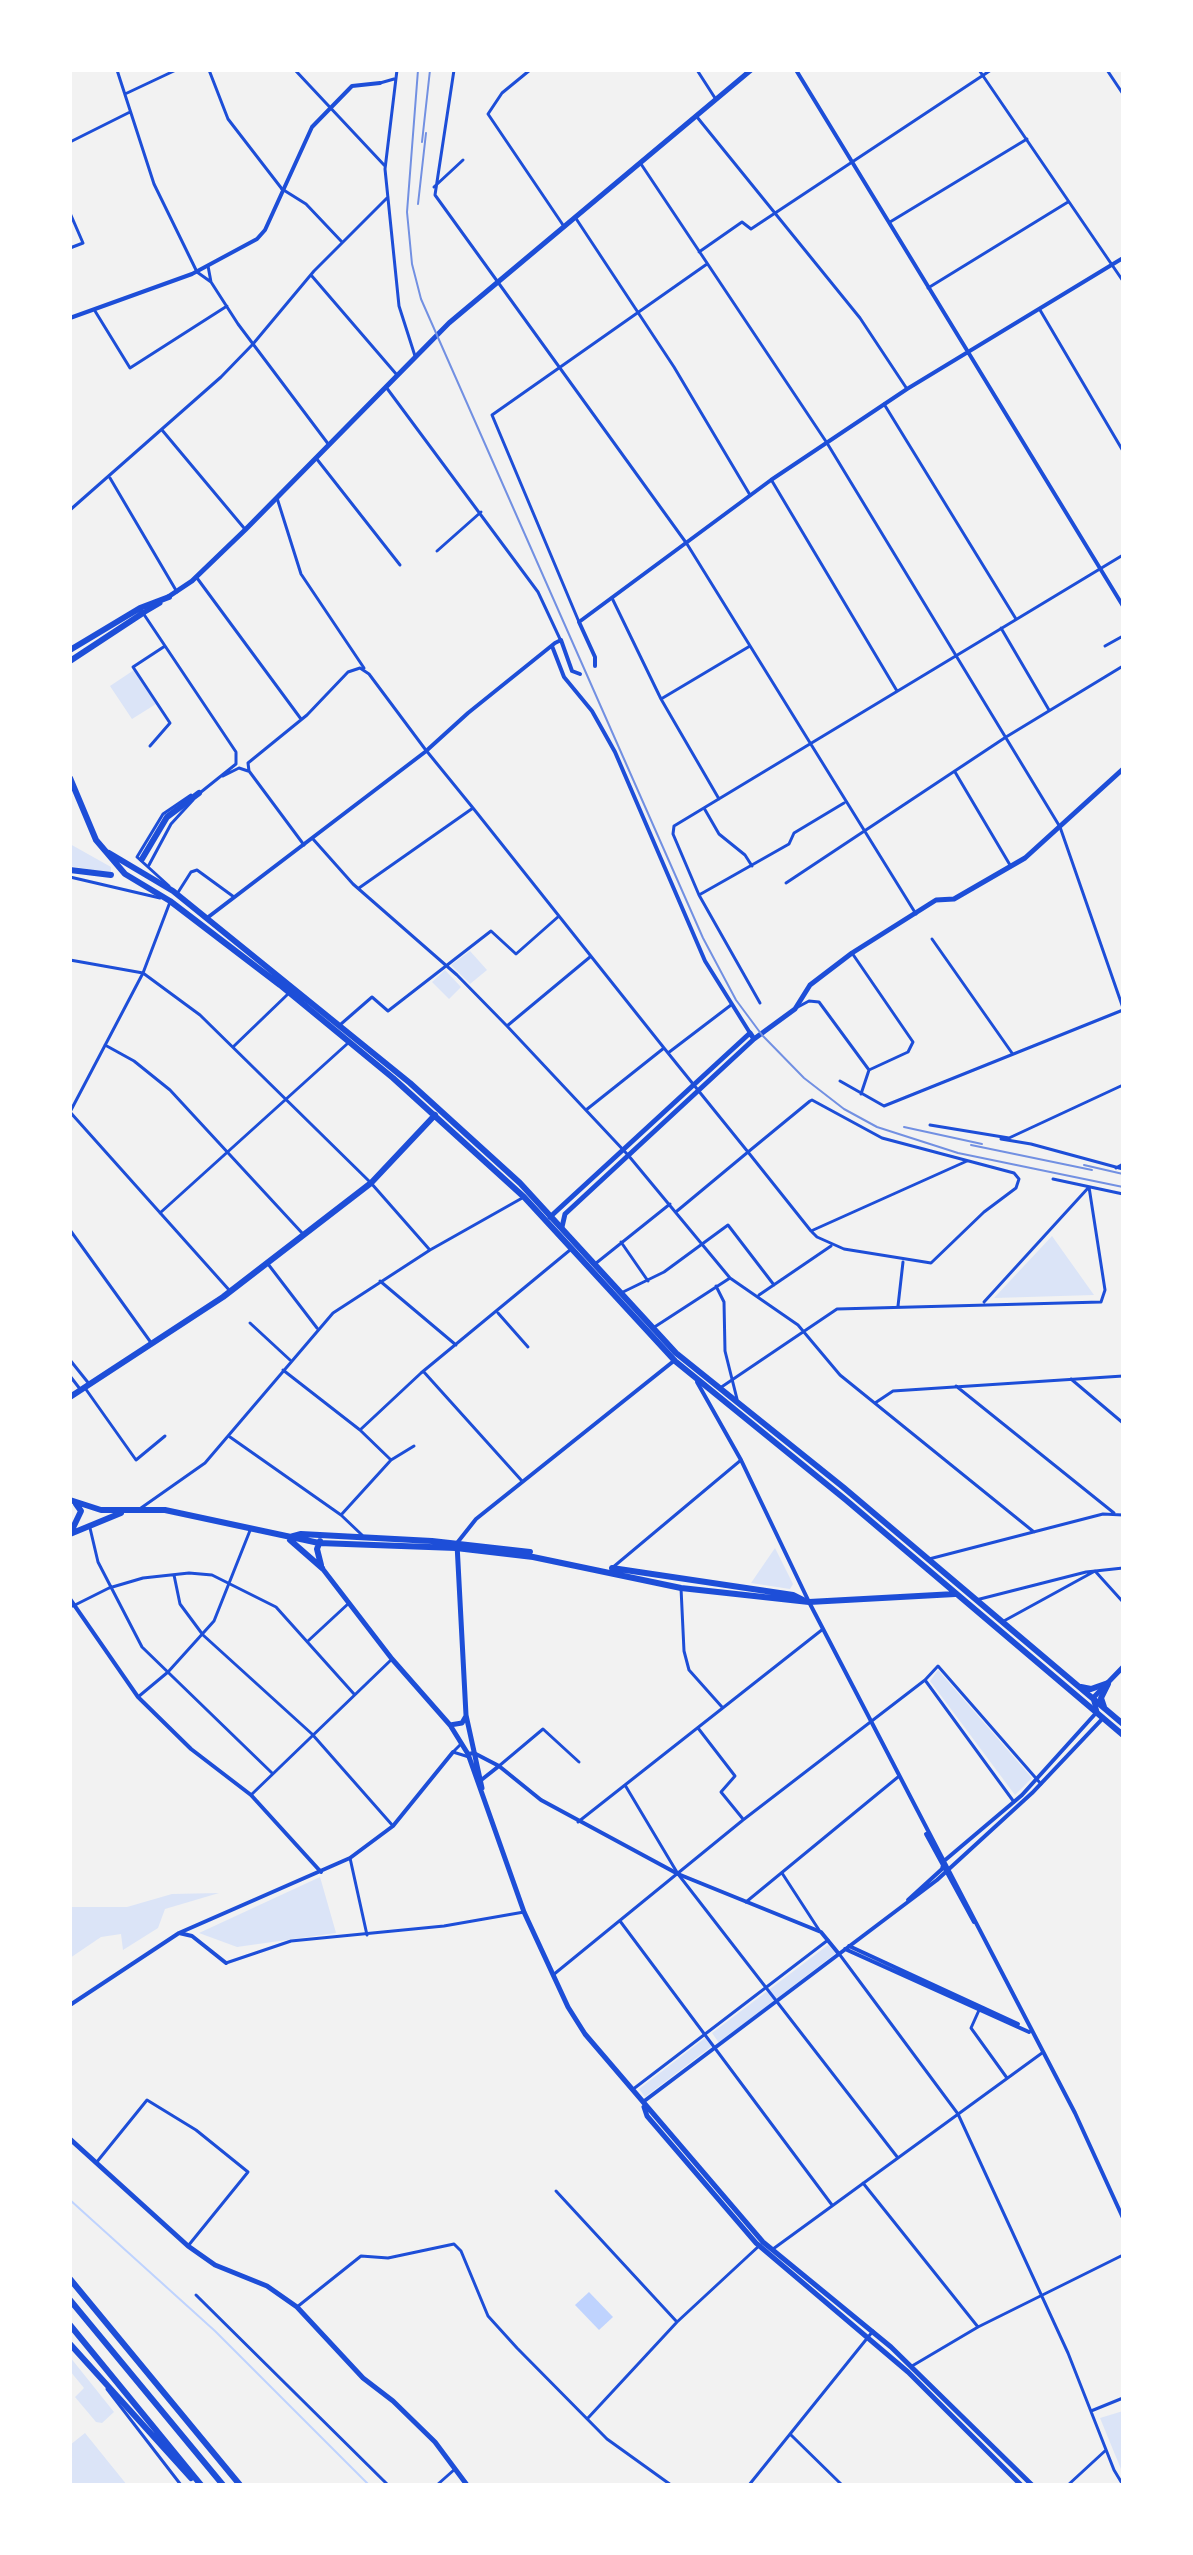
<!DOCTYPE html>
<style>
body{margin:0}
#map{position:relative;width:1193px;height:2555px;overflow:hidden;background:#f2f2f2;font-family:"Exo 2",sans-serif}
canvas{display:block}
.frame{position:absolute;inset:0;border:72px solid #fff;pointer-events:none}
</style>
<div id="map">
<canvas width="1193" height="2555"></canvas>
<div class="frame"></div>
</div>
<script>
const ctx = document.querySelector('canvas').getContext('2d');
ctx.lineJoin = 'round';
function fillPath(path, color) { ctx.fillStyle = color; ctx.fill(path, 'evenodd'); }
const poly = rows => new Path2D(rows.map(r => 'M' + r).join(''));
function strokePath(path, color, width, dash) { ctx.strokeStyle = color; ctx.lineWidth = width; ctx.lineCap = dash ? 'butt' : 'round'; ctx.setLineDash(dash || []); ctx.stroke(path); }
fillPath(poly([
 [134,670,156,704,132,719,110,686],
 [70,844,111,867,111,873,70,866],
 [470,951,487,970,470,984,451,965],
 [445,970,461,987,449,999,432,982],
 [1052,1236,1094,1295,994,1298],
 [775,1548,793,1584,790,1589,751,1583],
 [938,1670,1032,1778,1015,1795,930,1681],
 [320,1877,336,1933,237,1947,199,1933],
 [219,1893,165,1909,158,1928,123,1950,121,1934,101,1937,70,1958,70,1907,127,1907,172,1894],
 [828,1945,836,1953,719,2043,712,2033],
 [705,2038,712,2046,645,2097,639,2089],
 [70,2357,114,2412,102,2423,96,2422,75,2397,84,2388,70,2371],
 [1123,2411,1123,2474,1100,2418],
 [85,2433,127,2485,70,2485,70,2445]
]), '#dbe4f7');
fillPath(poly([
 [589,2292,613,2317,599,2330,575,2305]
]), '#bfd3fe');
strokePath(poly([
 [70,2200,215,2331,369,2485]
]), '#bfd3fe', 2);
strokePath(poly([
 [282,189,306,204,342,242],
 [1001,1139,1031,1144,1123,1169],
 [632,2090,828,1940]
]), '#1d4ed8', 3);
strokePath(poly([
 [117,70,154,184,197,272,211,282],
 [209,70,228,119,282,189],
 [295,70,385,166],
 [397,70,385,169,399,306,415,356],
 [454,70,435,195,687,544,916,914],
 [530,70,502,93,488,114,563,225],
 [697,70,715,98],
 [979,70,1123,281],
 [1107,70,1123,94],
 [380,83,394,79],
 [125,94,176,70],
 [697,117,860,318,907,389],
 [70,142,130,112],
 [641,164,827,443,1060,827,1123,1008],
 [434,187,463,160],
 [70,213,83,243,70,248],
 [575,217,674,367,750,495],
 [890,222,1027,139],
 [699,252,742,222,751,229,991,70],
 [208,266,211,282,238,324,329,445],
 [311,275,397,375],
 [928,288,1068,202],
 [1040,310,1123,451],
 [95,311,130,368,227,306],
 [386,387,538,592,560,639],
 [884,404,1016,619],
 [162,430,244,528],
 [316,458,400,565],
 [110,478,177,592],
 [772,481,897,691],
 [277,498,301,574,364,668],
 [70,510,221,377,253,344,314,271,388,197],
 [437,551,481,512],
 [197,578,301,719],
 [612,598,661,699,719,799],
 [143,613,236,752],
 [579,622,492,415,707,264],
 [1001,628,1049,710],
 [1105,646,1123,636],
 [661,699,750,646],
 [150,746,170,723,133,667,165,646],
 [955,772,1010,865],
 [223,776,239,768,248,771],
 [201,792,236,764,236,753],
 [704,808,719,834,745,855,752,866],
 [313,839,353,884,457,975,507,1026,628,1155,730,1278,798,1325,840,1375,1034,1532],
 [304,845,249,771,248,763,307,715,348,672,360,668,369,674,425,749,473,808,668,1053,748,1152,811,1231,817,1237,844,1249,931,1263,984,1212,1016,1188,1019,1179,1014,1173,882,1138,812,1100,810,1101,748,1152,677,1211],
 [149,865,171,824,193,800],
 [70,877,160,898],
 [786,883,1006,737,1123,666],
 [169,886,137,857,163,814,191,795],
 [359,888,473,808],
 [177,894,191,872,197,870,234,897],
 [699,895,789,844,794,833,844,803],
 [932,939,1012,1053],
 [852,953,913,1042,908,1052,869,1070,861,1094],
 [70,960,143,973,200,1015,371,1183,429,1249],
 [760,1003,699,895,673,834,674,826,1123,555],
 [796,1008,809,1001,819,1002,869,1070],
 [341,1024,372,997,388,1011,491,931,516,954,559,916],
 [507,1026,590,957],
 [105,1045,134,1061,170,1090,303,1234],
 [233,1047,288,994],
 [668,1053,731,1005],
 [840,1081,884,1106,1123,1010],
 [586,1110,664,1048],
 [70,1112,143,973,170,902],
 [70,1112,230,1291],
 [930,1125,1009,1138,1123,1085],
 [1116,1168,1123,1164],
 [1053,1179,1123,1194],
 [160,1213,347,1044],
 [70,1230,152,1344],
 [811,1231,967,1161],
 [621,1242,648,1281],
 [268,1264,317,1328],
 [595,1264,670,1204],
 [380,1281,456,1345],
 [716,1286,724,1302,725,1351,737,1399],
 [621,1293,664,1272,728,1225,774,1285],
 [759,1295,831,1246],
 [984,1302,1089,1187],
 [898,1306,903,1262],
 [498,1313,528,1347],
 [250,1323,290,1360],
 [653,1328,730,1278],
 [70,1360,90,1385],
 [283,1370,360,1430,391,1460,341,1515],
 [423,1371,522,1481],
 [70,1376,80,1389],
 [1071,1379,1123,1423],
 [956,1386,1114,1513],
 [85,1388,136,1460,165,1436],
 [720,1388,837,1309,1101,1302,1105,1290,1089,1187],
 [875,1403,893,1391,1123,1376],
 [360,1430,421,1373,570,1250],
 [230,1437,341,1515,362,1535],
 [391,1460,414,1446],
 [141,1508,205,1463,333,1313,430,1250,524,1197],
 [90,1528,98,1562,142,1647,272,1773],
 [929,1559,1103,1514,1123,1515],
 [612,1568,741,1460],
 [174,1575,180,1604,203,1635,312,1734,393,1826],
 [681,1588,684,1651,689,1670,722,1707],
 [976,1600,1086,1572,1123,1568],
 [73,1606,109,1588,143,1578,189,1573,212,1575,276,1607,354,1694],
 [1002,1622,1095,1571,1123,1602],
 [308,1641,349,1603],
 [925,1680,1014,1802],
 [138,1697,168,1672,214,1621,251,1528],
 [698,1728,735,1776,721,1792,743,1819],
 [461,1744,453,1752,469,1757],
 [499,1766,543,1729,579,1762],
 [625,1785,678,1874,898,2158],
 [251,1795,392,1659],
 [578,1822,823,1629],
 [350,1858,367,1935],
 [782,1873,819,1930],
 [746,1902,898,1777],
 [620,1921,832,2205],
 [840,1955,958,2114,1068,2353,1114,2470,1123,2485],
 [226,1963,291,1941,444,1926,524,1912],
 [553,1975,743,1820,925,1680,938,1666,1041,1784],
 [980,2008,971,2028,1007,2078],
 [96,2163,147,2100,196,2130,248,2172,188,2246],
 [863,2183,978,2327],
 [556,2191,677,2322],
 [773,2249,1042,2053],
 [196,2295,388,2485],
 [297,2307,361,2256,388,2258,454,2244,461,2251,488,2316,517,2348,607,2439,671,2485],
 [912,2366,978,2327,1123,2255],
 [107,2389,181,2485],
 [1091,2411,1123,2398],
 [588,2418,677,2322,760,2245],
 [791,2435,842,2485],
 [437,2485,455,2469],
 [749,2485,873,2331],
 [1068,2485,1106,2450]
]), '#1d4ed8', 3);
strokePath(poly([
 [796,70,1123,606],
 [70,318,192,274,257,239,265,230,312,127,352,86,380,83],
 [552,646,564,677,592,711,615,752,705,961,750,1033],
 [595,666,595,657,579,622,771,480,907,389,1123,258],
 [207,918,425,752,468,713,555,643,561,640,572,671,580,674],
 [697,1382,741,1460,809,1602,1075,2113,1123,2218],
 [457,1543,476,1519,675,1360],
 [70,1599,138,1697,191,1749,251,1795,321,1872],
 [468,1754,474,1753,499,1766,541,1800,678,1874,821,1932,839,1954],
 [480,1781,499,1766],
 [926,1834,974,1922],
 [908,1900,942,1869,944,1861,1022,1795,1096,1713],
 [179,1933,192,1936,226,1963],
 [849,1946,1018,2024],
 [845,1949,1029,2032],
 [70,2005,179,1933,350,1858,393,1826,453,1752],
 [643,2102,937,1880,1032,1793,1103,1718]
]), '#1d4ed8', 4);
strokePath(poly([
 [168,597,192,581,245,530,449,323,751,70],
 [143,613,160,603],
 [550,1217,750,1033,754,1039],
 [562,1227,565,1214,754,1039,795,1009,810,985,852,953,936,900,954,899,1025,858,1123,769],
 [457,1544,466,1715,482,1788],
 [322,1568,392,1659,450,1725,468,1754,524,1912,568,2007,585,2034,763,2242,891,2347,1032,2485],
 [1097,1712,1093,1698,1123,1667],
 [450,1725,462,1723,466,1716],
 [644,2107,647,2116,756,2243,908,2372,1021,2485],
 [70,2139,188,2246,215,2265,267,2286,297,2307,363,2378,393,2401,435,2442,467,2485]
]), '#1d4ed8', 5);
strokePath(poly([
 [70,650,140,608,169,597],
 [70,661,143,613],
 [70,778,96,840,125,874,170,901,280,985,393,1078,524,1197,675,1361,846,1500,1123,1735],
 [109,853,173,891,410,1083,520,1183,676,1353,843,1487,1123,1724],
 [142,859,167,817,199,793],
 [70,870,111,875],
 [70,1397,223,1297,371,1183,435,1115],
 [70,1500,101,1510,165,1510,319,1543,456,1548,533,1557,681,1588,809,1602,955,1594],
 [71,1532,81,1511,76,1504],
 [70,1534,121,1513],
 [290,1537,301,1534,432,1541,530,1552],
 [290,1540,322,1568],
 [320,1541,317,1549,321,1565],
 [612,1568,793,1595,805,1601],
 [1081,1687,1091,1689,1108,1683],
 [1104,1707,1101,1698,1108,1684]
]), '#1d4ed8', 6);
strokePath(poly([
 [70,2279,240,2485],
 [70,2300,223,2485],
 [70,2325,201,2485],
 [70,2344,191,2478]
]), '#1d4ed8', 6);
strokePath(poly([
 [418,70,407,212,412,264,421,299,703,938,736,1000,762,1035,804,1078,844,1109,877,1127,958,1153,1123,1187],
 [422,142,430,70],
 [418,204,426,133],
 [904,1127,982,1144],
 [971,1145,1092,1170],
 [1084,1165,1123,1174]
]), '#7290e2', 2);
</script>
